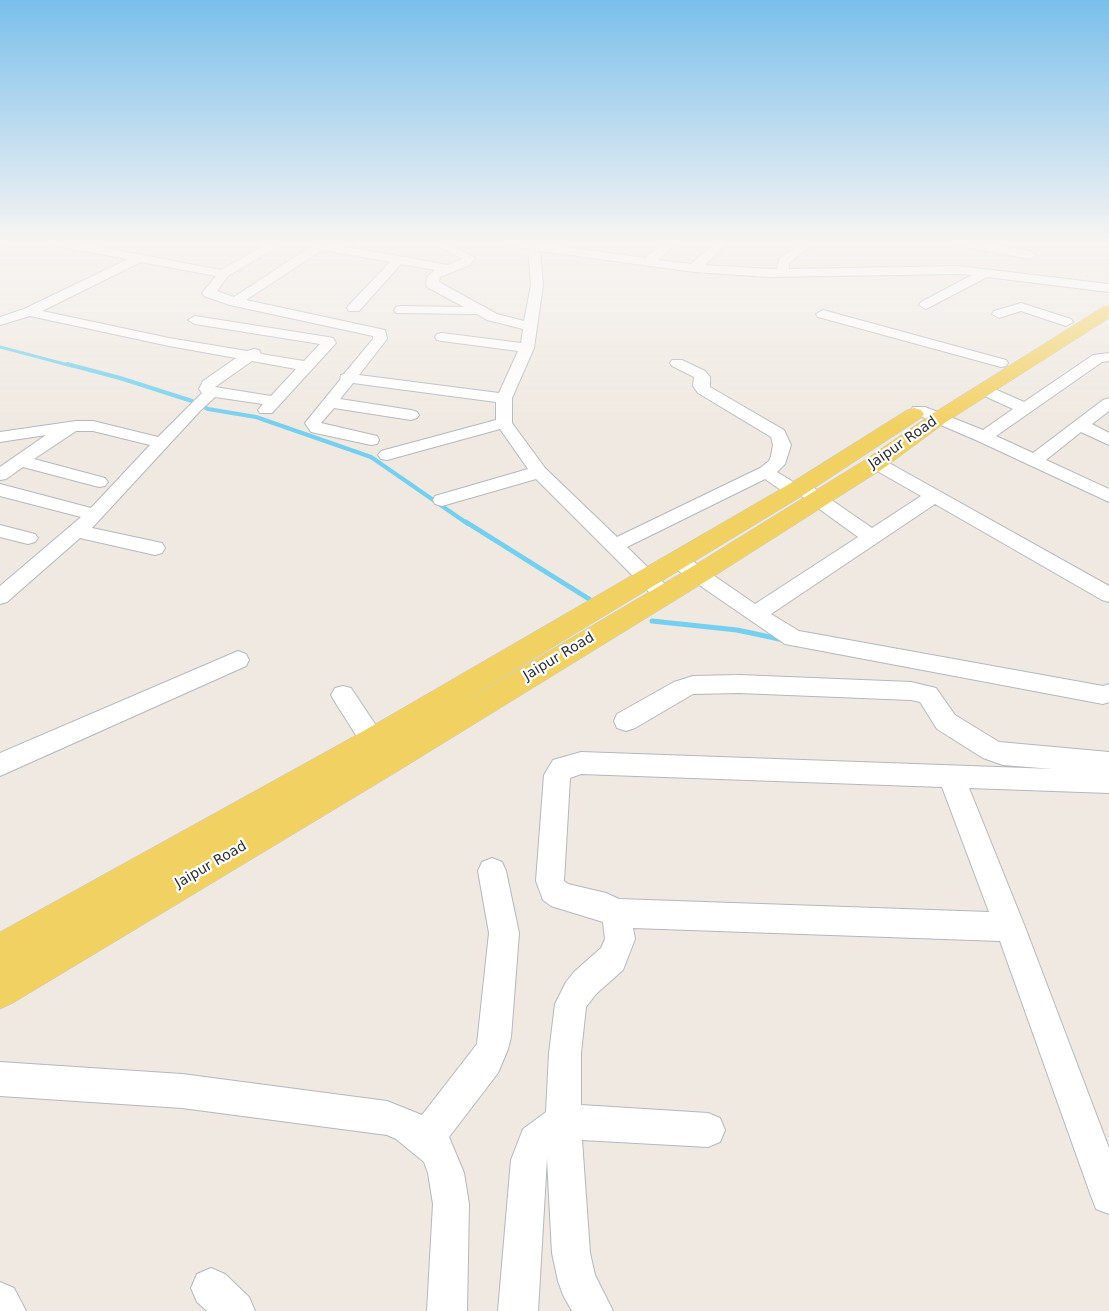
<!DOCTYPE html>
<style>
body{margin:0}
canvas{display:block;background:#efe9e1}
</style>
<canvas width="1109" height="1311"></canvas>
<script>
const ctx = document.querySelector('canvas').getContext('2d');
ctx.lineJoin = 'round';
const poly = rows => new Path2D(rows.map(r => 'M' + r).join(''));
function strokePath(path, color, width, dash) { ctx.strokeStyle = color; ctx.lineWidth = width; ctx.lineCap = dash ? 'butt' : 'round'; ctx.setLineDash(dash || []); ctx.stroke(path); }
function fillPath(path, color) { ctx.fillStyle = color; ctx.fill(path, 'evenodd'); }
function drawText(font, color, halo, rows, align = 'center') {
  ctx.font = font + ' "DejaVu Sans",sans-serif'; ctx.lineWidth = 4.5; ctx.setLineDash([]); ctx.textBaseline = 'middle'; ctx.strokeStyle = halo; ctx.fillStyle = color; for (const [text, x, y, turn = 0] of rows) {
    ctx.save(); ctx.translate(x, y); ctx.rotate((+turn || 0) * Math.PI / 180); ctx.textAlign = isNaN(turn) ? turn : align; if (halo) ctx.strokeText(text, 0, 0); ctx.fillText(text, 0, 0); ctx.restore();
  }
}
strokePath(poly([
 [0,347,72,366]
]), '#75cff0', 3);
strokePath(poly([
 [67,364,120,378,192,401,208,409,256,417,371,457,468,524]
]), '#75cff0', 4);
strokePath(poly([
 [466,522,589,599],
 [652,621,737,630,784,640]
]), '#75cff0', 5);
const minor = poly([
 [0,241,10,241,0,247,0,241],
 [43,241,69,241,221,270,272,241,282,241,281,245,228,276,217,291,234,297,319,241,333,241,330,244,448,265,462,259,435,244,437,242,444,241,475,258,470,265,440,277,439,282,497,314,524,321,531,285,528,249,499,243,497,241,522,241,645,258,665,241,679,241,658,260,691,264,717,241,730,241,705,265,769,269,777,269,779,259,803,241,817,241,789,263,789,269,958,266,1109,284,1109,292,987,277,926,309,919,305,921,302,972,275,958,274,769,277,694,272,540,251,543,285,534,348,512,398,512,423,545,468,617,537,760,468,769,461,771,456,773,445,771,437,698,393,693,386,694,377,672,366,670,363,672,360,682,360,705,371,710,377,710,387,784,430,791,445,785,464,777,472,795,483,801,482,807,483,872,528,921,496,870,467,867,463,870,459,876,458,882,459,1109,586,1109,602,1102,600,935,504,771,614,799,631,1103,686,1109,684,1109,702,1103,704,785,644,670,565,667,560,670,555,677,553,684,555,755,604,858,537,800,495,794,497,788,495,765,479,627,547,670,589,673,594,670,599,663,601,656,599,536,479,442,506,435,504,433,500,435,496,528,469,500,429,387,460,381,459,378,455,381,451,496,420,496,402,353,383,340,399,411,410,417,412,419,415,417,418,411,420,334,408,321,423,377,436,379,440,377,444,371,445,311,432,305,423,340,380,341,375,344,374,373,339,373,336,230,305,204,296,202,293,216,276,141,262,42,311,169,338,247,351,254,349,259,350,261,354,304,361,320,344,195,324,188,320,195,316,328,337,333,338,336,343,272,413,260,413,258,410,263,404,215,397,200,411,92,528,162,543,165,548,162,553,155,555,80,538,7,602,0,604,0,586,81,517,0,496,0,484,91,508,150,445,93,431,76,431,34,459,105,478,108,482,105,486,99,487,23,467,6,479,0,480,0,467,46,435,0,442,0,432,76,421,93,421,158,437,202,393,199,389,203,381,236,358,169,346,30,316,0,325,0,317,24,309,128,259,49,245,43,241],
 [322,250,390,262,349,305,347,308,349,311,359,311,401,264,435,270,427,277,426,284,427,287,464,307,401,306,396,307,394,310,396,313,477,314,487,320,523,329,521,343,442,333,437,334,435,337,437,340,442,341,518,351,499,393,359,375,387,339,385,330,246,300,322,250],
 [252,361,296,369,271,396,215,387,252,361],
 [949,241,975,241,1030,251,1036,255,1030,259,955,245,949,241],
 [1021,303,1071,319,1073,322,1066,326,1021,311,999,318,992,314,994,311,1021,303],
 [823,310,1006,360,1008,363,1006,366,1001,367,818,317,816,314,823,310],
 [1109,353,1109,361,1102,362,996,436,1033,453,1103,400,1109,398,1109,411,1092,424,1109,433,1109,445,1081,432,1046,460,1109,489,1109,502,978,441,913,413,911,410,913,407,925,407,983,430,1013,409,978,393,976,390,978,387,990,387,1024,402,1093,355,1109,353],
 [0,525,35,534,38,538,35,542,28,544,0,537,0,525],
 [238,651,246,654,249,660,246,666,0,776,0,753,238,651],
 [739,675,911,682,936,688,955,715,999,742,1109,752,1109,793,969,788,1025,927,1109,1148,1109,1214,1096,1209,1091,1196,1000,941,633,928,635,939,623,970,596,994,586,1007,581,1053,581,1105,708,1113,720,1118,725,1130,720,1142,708,1147,582,1140,590,1253,595,1275,613,1311,572,1311,563,1295,558,1281,552,1253,547,1158,538,1311,498,1311,511,1160,523,1129,546,1112,549,1053,555,1004,566,982,574,972,601,948,605,939,603,922,551,906,543,900,536,881,544,775,553,760,581,752,1053,769,1003,765,983,758,937,729,920,702,911,700,739,693,693,694,635,728,626,731,617,728,614,721,617,714,674,682,693,676,739,675],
 [581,774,942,787,989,912,619,899,606,893,568,884,564,881,570,778,581,774],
 [343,686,351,688,391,748,395,755,391,762,382,766,373,762,335,702,331,695,335,688,343,686],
 [492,858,502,862,506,871,519,933,511,1037,508,1049,498,1073,449,1137,464,1173,469,1204,467,1311,427,1311,433,1204,428,1173,424,1162,396,1139,387,1135,182,1108,0,1096,0,1062,182,1074,387,1101,422,1115,477,1044,489,933,478,871,482,862,492,858],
 [211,1268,225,1274,249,1297,255,1311,207,1311,197,1302,191,1288,197,1274,211,1268],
 [0,1282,14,1288,26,1311,0,1311,0,1282]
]);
const major = poly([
 [1109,306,1109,318,946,422,884,468,708,580,398,771,13,1003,0,1009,0,932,360,733,786,486,907,410,914,408,921,410,924,414,921,418,802,496,459,704,690,568,868,458,932,414,1103,307,1109,306]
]);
strokePath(minor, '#b4b7c1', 2);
strokePath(major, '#c9c9c9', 1);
fillPath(minor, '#fff');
fillPath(major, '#f2d163');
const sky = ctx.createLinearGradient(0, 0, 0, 425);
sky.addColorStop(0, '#7abfeb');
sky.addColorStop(0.57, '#f8f5f2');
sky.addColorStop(1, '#f8f5f200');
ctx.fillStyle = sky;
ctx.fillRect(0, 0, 1109, 425);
drawText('14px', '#2e2e2e', '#fff', [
 ["Jaipur Road",903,443,-35],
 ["Jaipur Road",559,657,-31],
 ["Jaipur Road",211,865,-30]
]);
</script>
